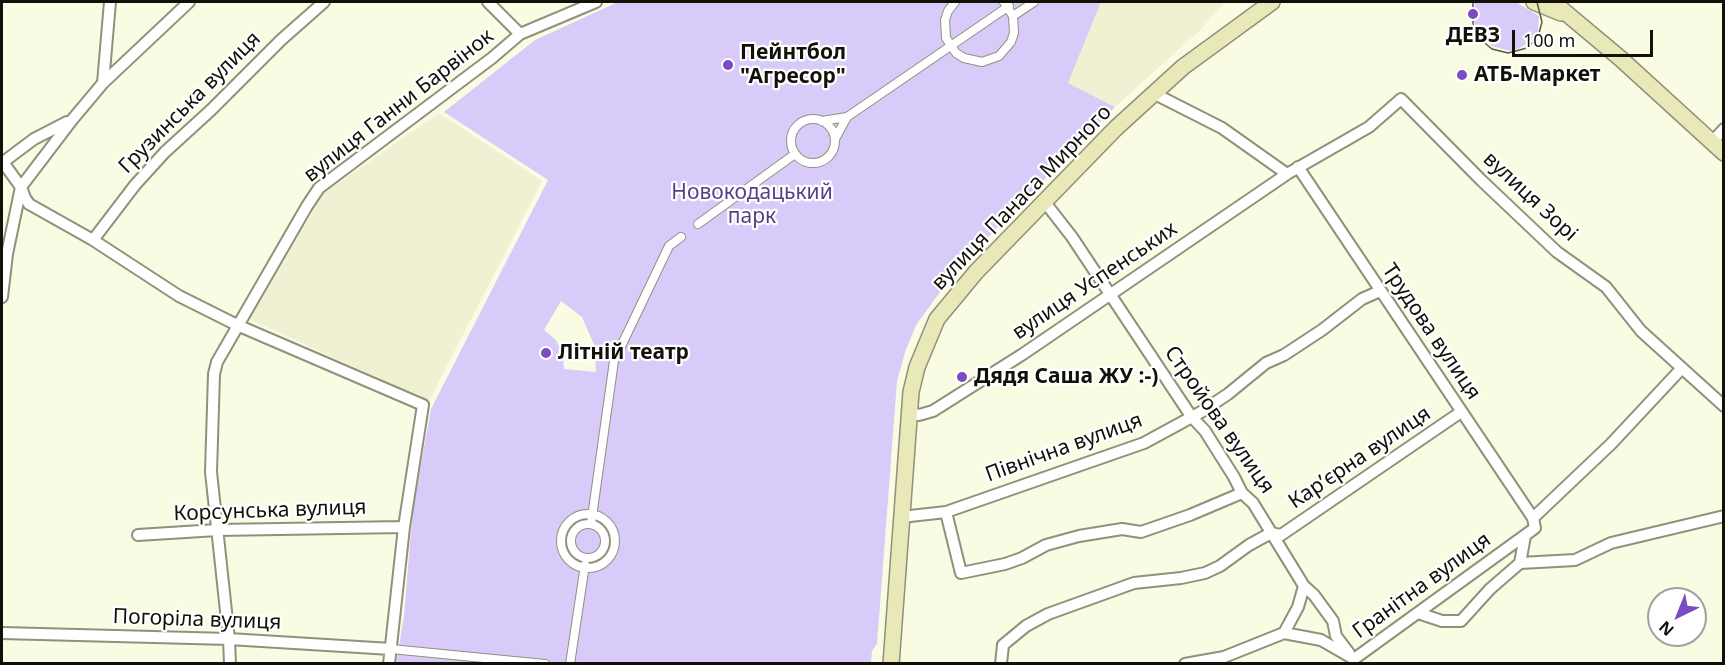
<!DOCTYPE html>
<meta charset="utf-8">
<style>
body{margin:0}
#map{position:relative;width:1725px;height:665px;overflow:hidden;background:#fafbe3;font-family:"Noto Sans",sans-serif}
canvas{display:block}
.frame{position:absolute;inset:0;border:3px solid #111109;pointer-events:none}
.north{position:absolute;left:1647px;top:587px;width:60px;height:60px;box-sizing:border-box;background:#fff;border:2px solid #a0a09d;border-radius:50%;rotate:223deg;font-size:16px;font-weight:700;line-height:24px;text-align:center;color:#111109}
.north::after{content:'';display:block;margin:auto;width:21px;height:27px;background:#7b4bc3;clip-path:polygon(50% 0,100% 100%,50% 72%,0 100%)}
.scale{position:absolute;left:1512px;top:30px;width:141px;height:27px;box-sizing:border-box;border:3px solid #111109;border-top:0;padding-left:8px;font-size:18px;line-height:21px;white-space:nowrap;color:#111109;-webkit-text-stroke:4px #fff;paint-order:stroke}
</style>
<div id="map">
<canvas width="1725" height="665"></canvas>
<div class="frame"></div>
<div class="north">N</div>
<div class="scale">100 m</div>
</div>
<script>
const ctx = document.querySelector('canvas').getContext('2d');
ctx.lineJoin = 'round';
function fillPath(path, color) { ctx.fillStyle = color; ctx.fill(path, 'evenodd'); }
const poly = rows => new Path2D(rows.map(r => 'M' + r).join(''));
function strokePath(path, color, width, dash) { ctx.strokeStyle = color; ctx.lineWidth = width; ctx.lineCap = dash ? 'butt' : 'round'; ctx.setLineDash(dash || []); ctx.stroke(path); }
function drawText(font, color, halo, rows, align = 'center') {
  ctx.font = font + ' "Noto Sans",sans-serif'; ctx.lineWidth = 4.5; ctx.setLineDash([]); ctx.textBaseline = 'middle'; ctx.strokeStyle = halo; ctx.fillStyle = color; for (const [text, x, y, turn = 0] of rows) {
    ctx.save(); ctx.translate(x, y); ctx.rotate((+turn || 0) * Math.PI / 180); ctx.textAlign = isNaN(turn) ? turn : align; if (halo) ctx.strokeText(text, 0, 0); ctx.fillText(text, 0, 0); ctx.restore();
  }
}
fillPath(poly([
 [1101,2,1225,2,1199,31,1115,107,1068,83],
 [439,113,542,181,429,401,249,319,324,193]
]), '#f0f1d2');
fillPath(poly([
 [618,2,1101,2,1068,83,1115,107,956,270,916,325,905,352,897,381,877,644,872,651,871,663,396,664,404,616,413,508,431,409,548,180,444,112,535,40],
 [561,301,582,317,595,347,596,372,564,369,563,355,556,340,544,330],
 [1475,2,1516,2,1539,16,1538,31,1533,40,1520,48,1510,51,1492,46,1481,36,1474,22]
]), '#d8cbf9');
const pedestrian = poly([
 [955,2,948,11,945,20,946,38,956,53,964,58,982,62,999,56,1011,42,1014,33,1013,16,1004,2],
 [1013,16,1034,2],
 '791 141a22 22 0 1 1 44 0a22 22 0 1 1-44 0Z',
 [822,121,847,117,1009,6],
 [835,139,847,117],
 [698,224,795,154],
 '561 541a27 27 0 1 1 54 0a27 27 0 1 1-54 0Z',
 '571 541a17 17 0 1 1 34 0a17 17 0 1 1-34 0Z',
 [591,524,614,361,669,246,681,237],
 [391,649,545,664],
 [570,664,585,565]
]);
const minor = poly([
 [488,2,520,34],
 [103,83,110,2],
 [1153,93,1222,128,1287,174],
 [1712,142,1724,129],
 [2,161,21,187,25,198,29,204,93,240,179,296,237,325,423,405,404,527,389,664],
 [2,163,34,139,67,122],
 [1044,201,1072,237,1191,416,1205,431,1234,477,1242,493,1253,503,1304,586,1314,595,1333,621,1336,636,1349,653],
 [93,240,135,185,165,152,211,110,281,40,324,2],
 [2,297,7,254,21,187,72,120,103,83,189,2],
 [909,413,919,415,933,411,1023,354,1287,174,1369,127,1401,99,1481,180,1557,252,1606,287,1641,331,1724,406],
 [946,512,961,573,1005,564,1022,558,1046,545,1079,536,1122,529,1141,532,1190,515,1242,493],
 [901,517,946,512,1144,443,1201,412,1228,394,1266,363,1284,355,1322,330,1362,299,1380,291],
 [1533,518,1611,444,1682,368],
 [138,535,217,530,404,527],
 [1520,563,1525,536],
 [1418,613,1442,621,1461,621,1490,589,1520,563,1575,560,1611,543,1724,516],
 [2,633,229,639,391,649],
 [1284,633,1321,640,1354,659,1535,528,1533,518,1298,167],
 [230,664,229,639,211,472,214,374,217,362,307,206,319,188,492,58,520,34,596,2],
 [1001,664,1003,645,1026,626,1048,614,1134,583,1181,578,1205,573,1220,566,1249,545,1271,533,1281,535,1461,412],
 [1185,664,1224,657,1284,633,1298,607,1304,586]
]);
const secondary = poly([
 [1534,2,1561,13],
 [1553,2,1621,59,1724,153],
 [891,664,911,392,917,367,937,319,976,272,1116,128,1183,67,1272,2]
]);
strokePath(pedestrian, '#90917b', 10);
strokePath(minor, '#90917b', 14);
strokePath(secondary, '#90917b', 18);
strokePath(pedestrian, '#fff', 8);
strokePath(minor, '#fff', 10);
strokePath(secondary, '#e9e8b8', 15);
strokePath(poly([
 [1473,2,1473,24,1480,39,1492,49,1508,53,1527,48,1538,37,1542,22,1537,2]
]), '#5b5b4e', 1.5);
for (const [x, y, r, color] of [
 [1473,14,6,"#7b4bc3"],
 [728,65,6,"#7b4bc3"],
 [1462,75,6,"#7b4bc3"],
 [546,353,6,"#7b4bc3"],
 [962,377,6,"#7b4bc3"]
]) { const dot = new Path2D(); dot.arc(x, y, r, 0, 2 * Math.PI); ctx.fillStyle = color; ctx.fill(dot); strokePath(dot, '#fff', 2); }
drawText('bold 21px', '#111109', '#fff', [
 ["ДЕВЗ",1473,36,"center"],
 ["Пейнтбол",740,53],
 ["\"Агресор\"",740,77],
 ["АТБ-Маркет",1474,75],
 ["Лiтнiй театр",558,353],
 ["Дядя Саша ЖУ :-)",974,377]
], 'left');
drawText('21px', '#111109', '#fff', [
 ["Грузинська вулиця",190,103,-45],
 ["вулиця Ганни Барвінок",399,106,-38],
 ["вулиця Зорі",1530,197,43],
 ["вулиця Панаса Мирного",1022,198,-46],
 ["вулиця Успенських",1095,281,-34],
 ["Трудова вулиця",1431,332,56],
 ["Стройова вулиця",1219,420,55],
 ["Північна вулиця",1064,448,-20],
 ["Карʼєрна вулиця",1360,458,-34],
 ["Корсунська вулиця",270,511,-2],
 ["Гранітна вулиця",1422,586,-36],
 ["Погоріла вулиця",197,620,2]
]);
drawText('21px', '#593e87', '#fff', [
 ["Новокодацький",752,193],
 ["парк",752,217]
]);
</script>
